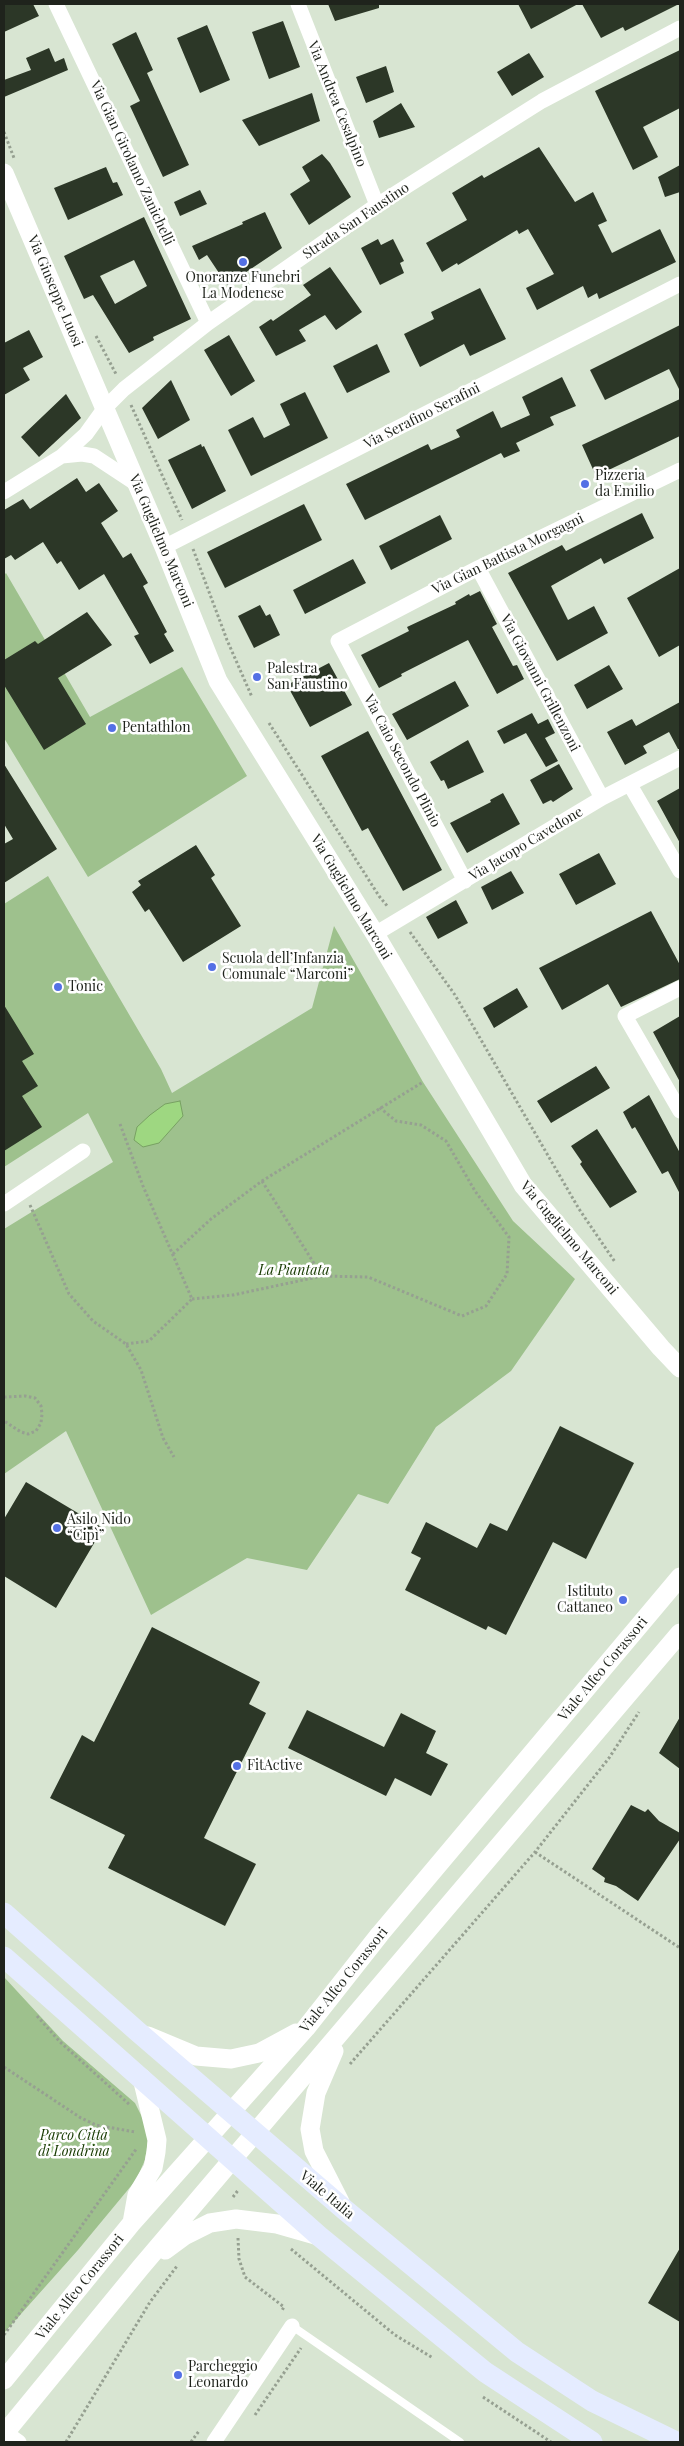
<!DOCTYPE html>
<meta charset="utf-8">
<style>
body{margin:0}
#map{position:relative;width:684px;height:2446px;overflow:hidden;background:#d8e5d2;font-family:"Playfair Display",serif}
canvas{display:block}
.frame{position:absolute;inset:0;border:5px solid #1f231c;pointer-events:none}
</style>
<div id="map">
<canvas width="684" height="2446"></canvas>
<div class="frame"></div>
</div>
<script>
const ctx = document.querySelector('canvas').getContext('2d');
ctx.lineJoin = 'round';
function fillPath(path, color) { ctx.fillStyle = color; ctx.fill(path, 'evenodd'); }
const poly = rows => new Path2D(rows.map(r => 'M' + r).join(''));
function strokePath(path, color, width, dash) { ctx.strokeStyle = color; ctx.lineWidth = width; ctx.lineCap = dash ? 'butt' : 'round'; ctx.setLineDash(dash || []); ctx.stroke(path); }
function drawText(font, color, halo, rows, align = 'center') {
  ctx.font = font + ' "Playfair Display",serif'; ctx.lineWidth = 5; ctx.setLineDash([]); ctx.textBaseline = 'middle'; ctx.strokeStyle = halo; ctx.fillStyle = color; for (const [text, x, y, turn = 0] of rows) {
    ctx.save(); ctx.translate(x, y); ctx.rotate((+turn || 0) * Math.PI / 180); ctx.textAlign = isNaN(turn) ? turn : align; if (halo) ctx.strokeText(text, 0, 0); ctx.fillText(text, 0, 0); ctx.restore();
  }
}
fillPath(poly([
 [6,573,90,717,182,667,247,776,88,877,4,738,4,575],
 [48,876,161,1069,172,1093,312,1008,334,926,423,1082,513,1221,575,1279,511,1371,436,1427,388,1504,358,1494,307,1570,247,1558,151,1615,66,1431,4,1474,4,1229,113,1162,88,1113,4,1167,4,904],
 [4,1977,63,2041,135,2103,144,2121,148,2141,145,2160,136,2180,78,2250,4,2333]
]), '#9ec18d');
const water = poly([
 [180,1101,183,1116,159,1143,143,1147,134,1140,137,1127,150,1115,165,1104,180,1101]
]);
fillPath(water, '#9ed781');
strokePath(water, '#78a163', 1);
fillPath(poly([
 [4,4,33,4,39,16,4,32],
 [328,4,379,4,379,8,335,21],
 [518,4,578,4,531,29],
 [582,4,679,4,625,31,623,27,601,38],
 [283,21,300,67,269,79,252,32],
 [207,25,230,80,200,93,177,38],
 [136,32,153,70,147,73,189,165,163,177,130,106,140,101,112,44],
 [49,48,55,62,64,58,68,70,4,97,4,80,31,70,26,58],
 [680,50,680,108,643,127,658,157,633,170,595,91],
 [529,53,544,77,512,96,497,72],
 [386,66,394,92,366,103,356,77],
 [312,93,320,121,259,146,242,120],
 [401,103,415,127,379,138,373,121],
 [539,147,575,202,593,192,607,221,598,225,612,253,660,229,676,262,599,299,597,293,588,298,583,286,537,310,526,288,554,274,528,229,519,234,517,230,458,265,457,263,442,272,426,243,467,220,452,193,482,175,484,178],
 [322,154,330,163,351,197,309,225,290,194,310,181,302,167],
 [680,165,680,192,665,197,658,177],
 [106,167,113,183,117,182,123,195,68,220,54,188],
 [200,190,207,204,180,216,174,202],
 [265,212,282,248,227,285,207,255,199,260,192,246,243,224,242,222],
 [144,217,191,319,153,337,154,340,129,353,93,295,84,299,64,256],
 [134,260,147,286,115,304,100,276],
 [378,239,381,245,393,239,404,261,400,263,404,273,380,285,361,248],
 [330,267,362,312,336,330,325,315,299,330,306,341,276,356,259,327,271,319,273,321,311,295,303,285],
 [480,288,506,339,470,356,464,344,420,367,404,334,434,319,431,312],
 [680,325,680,391,669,369,605,400,590,370],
 [29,330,43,357,23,368,30,380,4,395,4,343],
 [229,335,255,381,231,396,204,350],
 [377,344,390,372,347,393,333,366],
 [562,377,576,406,550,417,554,425,516,443,520,451,504,458,501,453,365,520,346,484,428,444,431,450,460,437,456,430,493,411,501,428,530,415,522,397],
 [171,380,190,420,158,439,142,408],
 [305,392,328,438,251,476,228,430,253,417,264,438,290,425,280,404],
 [66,394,81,418,39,457,21,437],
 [680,399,680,436,596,476,582,445],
 [201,444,202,447,204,446,226,491,192,509,168,460],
 [77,478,86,492,99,483,118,511,101,523,123,558,131,553,148,583,143,586,167,632,164,634,174,651,150,664,134,636,139,634,104,574,79,590,61,561,57,564,43,542,15,560,11,555,4,559,4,510,23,499,30,509],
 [304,504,322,540,225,588,207,552],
 [642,513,654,538,604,564,601,558,551,586,568,620,594,606,608,633,557,661,508,573,562,545,566,551],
 [440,515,452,539,391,570,379,546],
 [353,559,366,583,305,614,293,590],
 [680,568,680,645,659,657,627,598],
 [480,591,497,624,492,627,513,666,517,665,524,679,497,694,468,640,401,674,402,676,379,688,361,655,409,631,407,627,456,604,455,602,469,594,470,596],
 [260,605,266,616,270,614,280,635,254,648,238,616],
 [87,612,112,645,58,678,86,724,44,750,4,685,4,660,35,641,38,644],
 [329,663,352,705,310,727,287,685],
 [609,665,623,689,587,709,574,685],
 [455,681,469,706,407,740,392,714],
 [680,702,680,749,678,749,669,732,643,746,647,753,625,765,607,732,632,719,636,726],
 [532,713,538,724,548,719,555,733,545,738,558,761,546,767,526,733,504,744,497,731],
 [368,731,442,870,403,891,368,828,362,831,321,756],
 [468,740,484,772,448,789,444,780,441,781,430,762],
 [4,764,57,849,4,883,4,844,13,839,4,824],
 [559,764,573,789,553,802,551,800,543,804,530,780],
 [680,788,680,843,657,801],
 [503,793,520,824,467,853,450,823,491,802,490,800],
 [196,845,215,875,211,878,241,926,183,962,149,909,145,912,132,892,141,885,138,881],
 [599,853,616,884,576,905,559,874],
 [511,871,524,893,492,910,481,887],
 [456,900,468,923,438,939,426,917],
 [651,911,680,965,680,979,621,1007,608,984,562,1010,539,968],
 [517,988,528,1007,494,1028,483,1008],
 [4,1005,34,1054,22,1061,38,1086,22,1096,42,1127,4,1151],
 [680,1016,680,1082,653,1032],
 [596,1066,610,1088,551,1123,537,1101],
 [649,1095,680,1153,680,1194,668,1171,662,1174,635,1127,632,1129,623,1112],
 [597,1129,637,1192,610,1208,580,1164,582,1162,571,1146],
 [560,1426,634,1463,586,1559,553,1542,506,1635,488,1626,486,1630,405,1590,421,1558,411,1553,426,1522,477,1548,490,1523,507,1531],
 [26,1482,103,1528,56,1608,4,1576,4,1519],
 [152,1627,260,1682,249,1704,266,1713,204,1838,256,1864,225,1926,108,1868,125,1835,50,1798,82,1735,94,1742],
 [307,1710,384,1747,401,1713,436,1731,426,1753,448,1764,431,1796,395,1778,386,1796,288,1748],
 [680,1717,680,1769,659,1753],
 [631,1805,645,1812,648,1809,659,1821,680,1833,680,1839,638,1901,616,1886,604,1882,605,1878,592,1869],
 [680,2248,680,2322,648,2303]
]), '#2c3727');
strokePath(poly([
 [4,132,14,158],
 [96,336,116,374],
 [131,405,182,520],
 [193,549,227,640,252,697],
 [269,723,379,896,388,907],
 [410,932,455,995,579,1209,615,1262],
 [120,1124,143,1186,192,1299,149,1341,126,1344],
 [262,1181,322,1276],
 [30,1205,69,1294,93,1321,126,1344,141,1370,163,1438,174,1457],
 [173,1254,211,1219,262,1181,423,1082],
 [192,1299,233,1295,322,1276,368,1277,462,1316,486,1306,507,1274,509,1237,475,1191,446,1141,421,1125,396,1121,379,1107],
 [4,1397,25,1396,35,1398,41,1406,42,1414,41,1423,36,1431,28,1434,21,1432,4,1421],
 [535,1852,680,1948],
 [37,2016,60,2042,130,2105],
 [350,2064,535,1852,609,1758,639,1712],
 [4,2067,81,2118,96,2125,135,2132],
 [233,2197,239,2189],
 [238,2238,239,2259,245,2277,284,2307,281,2312],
 [291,2249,395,2335,433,2358],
 [4,2335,137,2148],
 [483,2397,551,2442],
 [255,2415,301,2348],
 [66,2442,150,2302,177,2266],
 [191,2442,199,2431]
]), '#96a091', 3, [2.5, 2.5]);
strokePath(poly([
 [292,2326,460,2442]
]), '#fff', 8);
strokePath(poly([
 [56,4,208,323],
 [298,4,377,205],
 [62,456,82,454,94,456,138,485],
 [4,492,62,456,86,434,104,409,124,389,208,323,377,205,542,101,680,28],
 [164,547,680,284],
 [478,568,602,798],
 [630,785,680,871],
 [465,881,338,641,478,568,680,470],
 [375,934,602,798,680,758],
 [680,988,625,1016,680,1111],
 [4,1204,83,1151],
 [5,2432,19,2442],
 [214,2442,292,2326]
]), '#fff', 15);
strokePath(poly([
 [4,173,164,547,218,681,375,934,523,1185,661,1348,680,1368],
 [148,2036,196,2056,231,2059,259,2053,296,2033],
 [334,2051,316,2093,310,2129,314,2151,340,2202],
 [132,2223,137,2195,153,2168,156,2152,157,2140,142,2078],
 [165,2250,184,2236,210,2223,236,2219,277,2224,319,2236],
 [4,2380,131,2224,306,2028,380,1934,680,1577],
 [4,2434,141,2267,680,1633]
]), '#fff', 19);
strokePath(poly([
 [4,1913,137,2031,345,2210,517,2352,592,2401,676,2442],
 [4,1957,319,2236,485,2372,592,2442]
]), '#e5ecff', 21);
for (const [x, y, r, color] of [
 [243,262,5,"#5470e5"],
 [585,484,5,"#5470e5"],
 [257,677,5,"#5470e5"],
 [112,728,5,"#5470e5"],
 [212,967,5,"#5470e5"],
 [58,987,5,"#5470e5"],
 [57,1528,5,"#5470e5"],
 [623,1600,5,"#5470e5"],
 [237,1766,5,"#5470e5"],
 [178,2375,5,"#5470e5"]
]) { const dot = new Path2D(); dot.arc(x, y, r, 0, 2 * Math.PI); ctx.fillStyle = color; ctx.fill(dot); strokePath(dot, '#fff', 2); }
drawText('14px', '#1f231c', '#fff', [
 ["Via Andrea Cesalpino",337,104,68],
 ["Via Gian Girolamo Zanichelli",132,163,65],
 ["Strada San Faustino",356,221,-34],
 ["Via Giuseppe Luosi",55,291,67],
 ["Via Serafino Serafini",422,416,-27],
 ["Via Guglielmo Marconi",161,541,67],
 ["Via Gian Battista Morgagni",508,554,-26],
 ["Via Giovanni Grillenzoni",540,683,62],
 ["Via Caio Secondo Plinio",402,761,62],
 ["Via Jacopo Cavedone",526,844,-31],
 ["Via Guglielmo Marconi",351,897,59],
 ["Via Guglielmo Marconi",569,1238,50],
 ["Viale Alfeo Corassori",603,1669,-50],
 ["Viale Alfeo Corassori",344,1980,-51],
 ["Viale Italia",327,2195,40],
 ["Viale Alfeo Corassori",80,2287,-51]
]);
drawText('14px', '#1f231c', '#fff', [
 ["Onoranze Funebri",243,278,"center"],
 ["La Modenese",243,294,"center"],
 ["Pizzeria",595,476],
 ["da Emilio",595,492],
 ["Palestra",267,669],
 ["San Faustino",267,685],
 ["Pentathlon",122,728],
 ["Scuola dell’Infanzia",222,959],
 ["Comunale “Marconi”",222,975],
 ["Tonic",68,987],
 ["Asilo Nido",67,1520],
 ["“Cipì”",67,1536],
 ["Istituto",613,1592,"right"],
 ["Cattaneo",613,1608,"right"],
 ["FitActive",247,1766],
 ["Parcheggio",188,2367],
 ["Leonardo",188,2383]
], 'left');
drawText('italic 14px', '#173a00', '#fff', [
 ["La Piantata",294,1271],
 ["Parco Città",74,2136],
 ["di Londrina",74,2152]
]);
</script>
